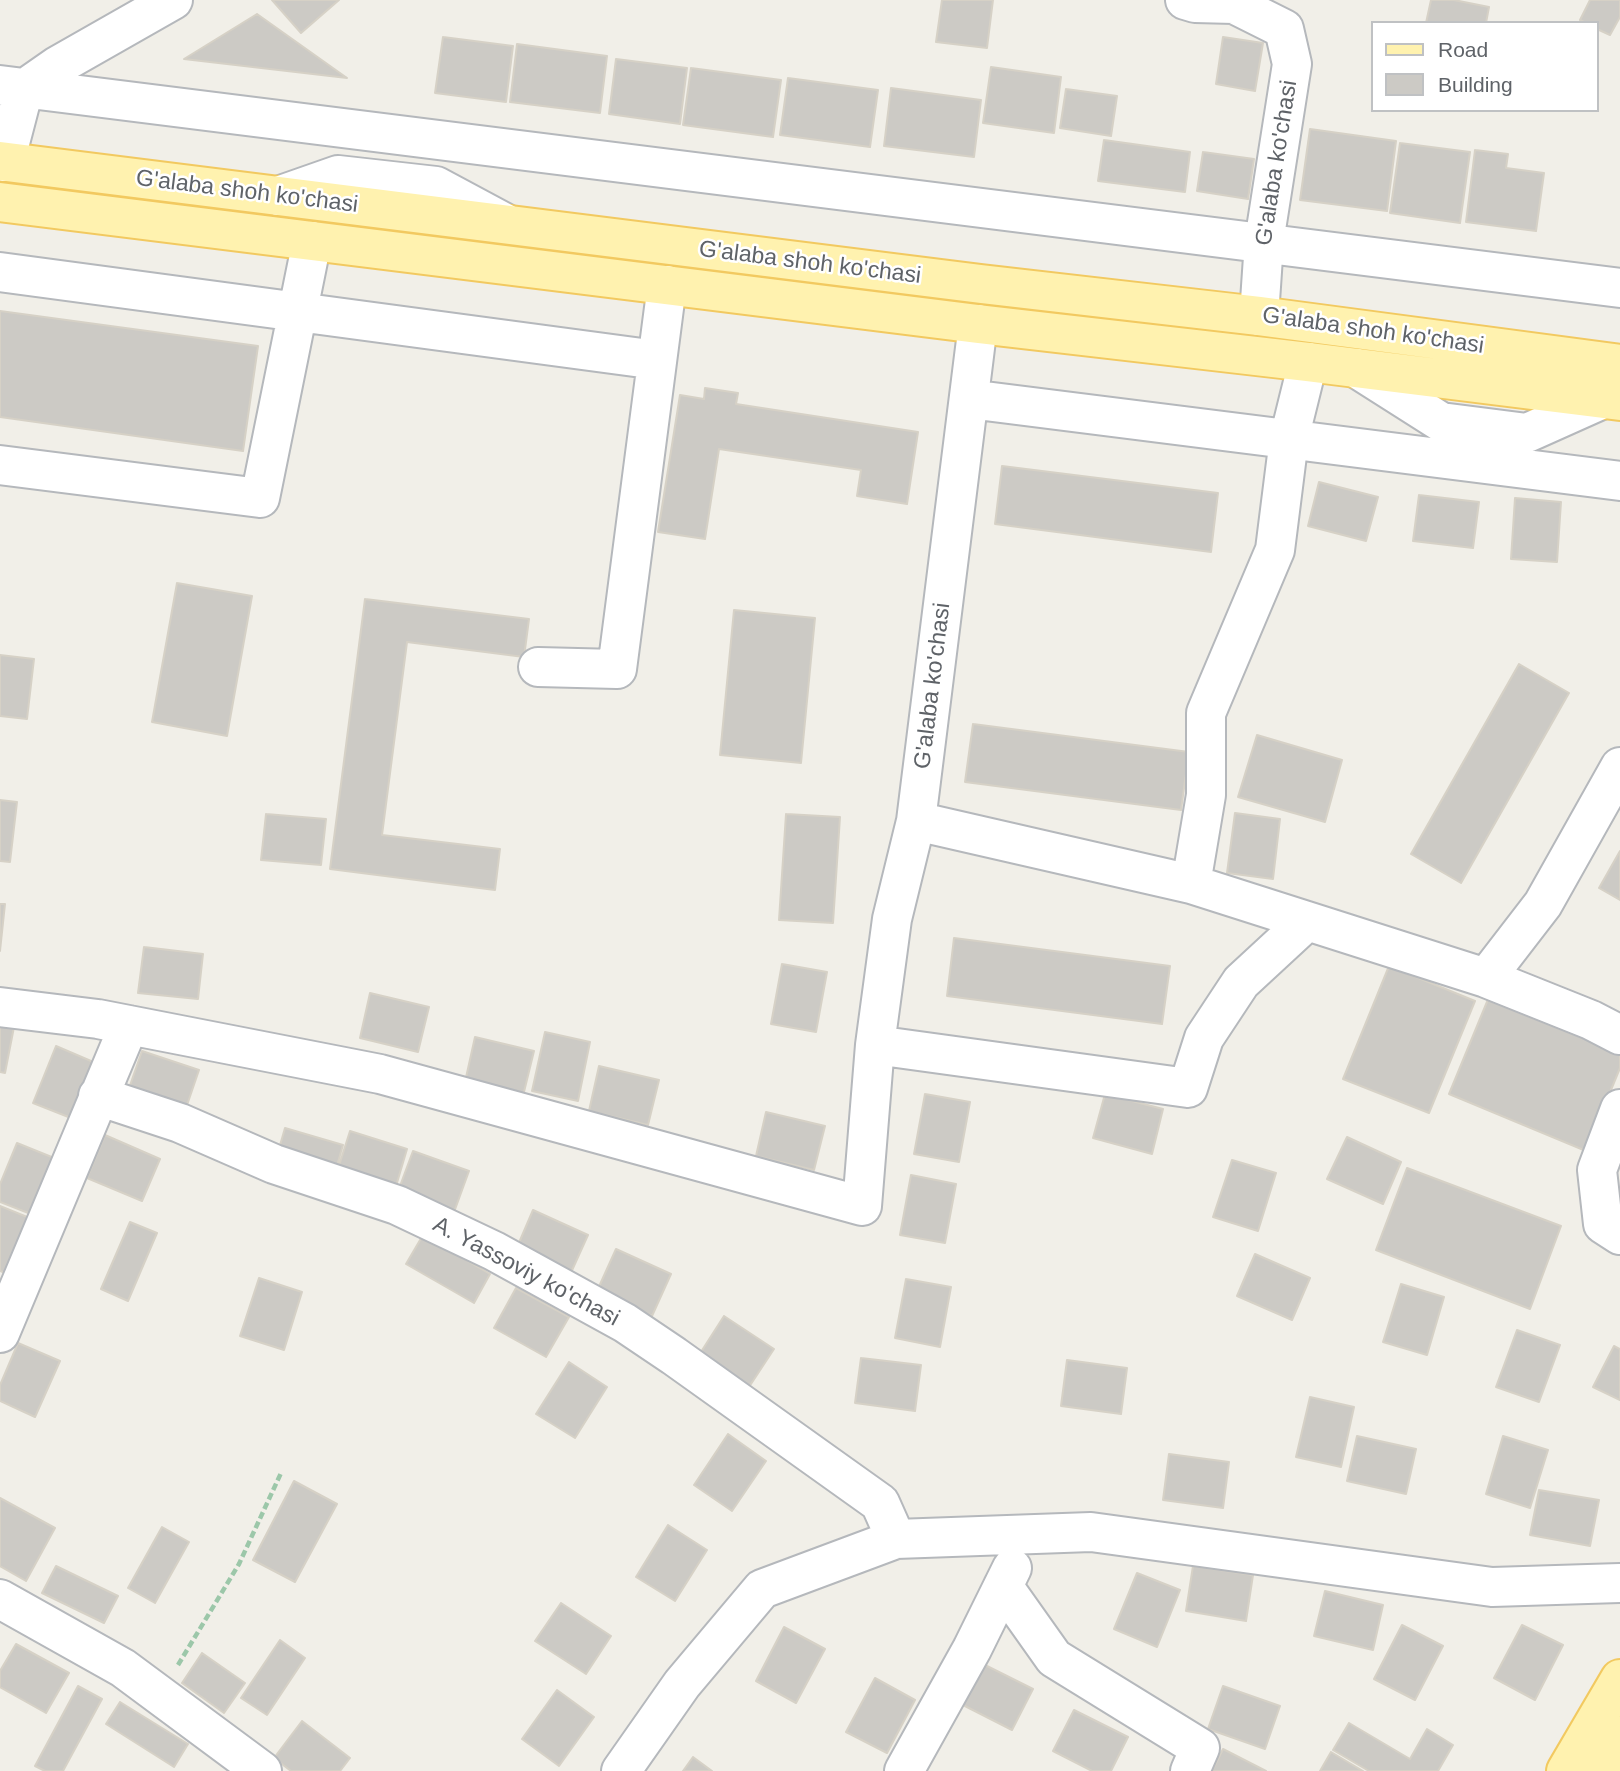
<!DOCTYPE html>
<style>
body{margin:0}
#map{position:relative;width:1620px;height:1771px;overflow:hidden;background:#f1efe8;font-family:Helvetica,sans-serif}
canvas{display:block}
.legend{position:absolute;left:1371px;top:21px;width:228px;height:91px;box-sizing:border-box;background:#fff;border:2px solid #bfc1c3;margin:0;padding:9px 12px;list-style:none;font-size:21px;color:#5f6368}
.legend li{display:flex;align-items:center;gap:14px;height:35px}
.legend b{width:35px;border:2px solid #bfc1c3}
</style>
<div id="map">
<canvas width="1620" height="1771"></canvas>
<ul class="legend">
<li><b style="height:9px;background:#fff2af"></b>Road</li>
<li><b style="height:19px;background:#cccac5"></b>Building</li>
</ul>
</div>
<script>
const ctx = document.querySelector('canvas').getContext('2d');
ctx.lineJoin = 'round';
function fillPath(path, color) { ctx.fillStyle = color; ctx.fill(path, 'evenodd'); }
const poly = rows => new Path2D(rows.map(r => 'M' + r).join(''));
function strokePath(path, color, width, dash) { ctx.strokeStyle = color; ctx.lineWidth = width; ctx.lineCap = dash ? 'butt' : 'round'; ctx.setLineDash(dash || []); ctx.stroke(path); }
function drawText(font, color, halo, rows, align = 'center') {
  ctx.font = font + ' Helvetica,sans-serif'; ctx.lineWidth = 5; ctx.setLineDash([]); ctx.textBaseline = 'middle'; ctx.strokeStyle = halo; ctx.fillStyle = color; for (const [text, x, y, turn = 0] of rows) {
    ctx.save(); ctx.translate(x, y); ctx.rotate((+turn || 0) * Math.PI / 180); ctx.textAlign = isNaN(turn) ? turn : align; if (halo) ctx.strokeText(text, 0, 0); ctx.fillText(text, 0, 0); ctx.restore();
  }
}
const building = poly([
 [272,0,339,0,301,33,272,0],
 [942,0,993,0,987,48,936,42,942,0],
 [1431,0,1454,0,1489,7,1486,23,1426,23,1431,0],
 [1590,0,1620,0,1620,17,1610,35,1597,29,1597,23,1586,23,1580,20,1590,0],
 [257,14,347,78,184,59,257,14],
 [443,37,513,46,506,102,435,93,443,37],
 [1223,37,1263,43,1255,91,1216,84,1223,37],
 [517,44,607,56,600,113,510,102,517,44],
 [616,59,687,68,680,124,609,114,616,59],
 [991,67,1061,77,1054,133,983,123,991,67],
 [691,68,781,80,773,137,683,125,691,68],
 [788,78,878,90,870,147,780,135,788,78],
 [891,88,981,100,974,157,884,146,891,88],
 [1066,89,1117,96,1111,136,1060,128,1066,89],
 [1310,129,1396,141,1387,211,1300,200,1310,129],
 [1104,140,1190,152,1185,192,1098,181,1104,140],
 [1400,143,1470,152,1460,223,1390,213,1400,143],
 [1475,150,1508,154,1506,168,1544,173,1536,231,1466,222,1475,150],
 [1203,152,1254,159,1248,199,1197,191,1203,152],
 [0,311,258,346,243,451,0,417,0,311],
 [705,388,738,393,736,404,918,432,907,504,857,496,861,470,719,449,705,539,658,532,680,395,704,399,705,388],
 [1002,466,1218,493,1211,552,995,524,1002,466],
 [1319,482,1378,497,1366,541,1308,526,1319,482],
 [1419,495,1479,502,1473,548,1413,541,1419,495],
 [1515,498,1561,502,1557,562,1511,559,1515,498],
 [177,583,252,596,227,736,152,722,177,583],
 [365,599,529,619,524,657,407,642,382,835,500,849,495,890,330,869,365,599],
 [734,610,815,618,801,763,720,755,734,610],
 [0,655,34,659,27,719,0,716,0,655],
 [1519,664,1569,693,1461,883,1411,854,1519,664],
 [973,724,1189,752,1181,810,965,782,973,724],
 [1257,735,1342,760,1325,822,1238,797,1257,735],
 [0,800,17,802,10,862,0,861,0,800],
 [1235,813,1280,819,1273,879,1227,873,1235,813],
 [266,814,326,819,321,865,261,860,266,814],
 [786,814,840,817,833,923,779,920,786,814],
 [1620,851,1620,900,1599,888,1620,851],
 [0,904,5,904,0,951,0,904],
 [954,938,1170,966,1162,1024,947,996,954,938],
 [144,947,203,954,198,999,138,993,144,947],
 [782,964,827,972,816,1032,771,1024,782,964],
 [1389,966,1475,1001,1429,1113,1343,1079,1389,966],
 [370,993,429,1007,418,1052,360,1038,370,993],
 [1489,997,1620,1052,1620,1068,1586,1151,1449,1094,1489,997],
 [0,1025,14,1027,5,1073,0,1072,0,1025],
 [545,1032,590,1042,578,1101,532,1091,545,1032],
 [475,1037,534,1051,523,1096,465,1082,475,1037],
 [56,1046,98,1064,76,1120,33,1103,56,1046],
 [142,1051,199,1070,184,1114,127,1094,142,1051],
 [599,1066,659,1080,648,1125,589,1111,599,1066],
 [925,1094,970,1102,959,1162,914,1154,925,1094],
 [1105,1094,1163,1109,1152,1154,1093,1138,1105,1094],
 [766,1112,825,1126,814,1170,756,1156,766,1112],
 [285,1128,343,1145,334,1176,276,1159,285,1128],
 [350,1131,407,1149,394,1193,336,1175,350,1131],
 [105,1135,160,1159,142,1201,87,1178,105,1135],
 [1347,1137,1401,1162,1383,1204,1327,1179,1347,1137],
 [17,1143,59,1160,36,1216,0,1202,0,1184,17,1143],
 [413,1151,469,1171,453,1215,397,1194,413,1151],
 [1232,1160,1276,1173,1258,1231,1213,1217,1232,1160],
 [1407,1168,1561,1226,1530,1309,1376,1250,1407,1168],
 [911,1175,956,1184,945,1243,900,1235,911,1175],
 [0,1206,37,1221,14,1277,0,1271,0,1206],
 [533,1210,588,1235,569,1277,515,1252,533,1210],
 [130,1222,157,1233,128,1301,101,1289,130,1222],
 [423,1235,490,1274,474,1303,406,1264,423,1235],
 [616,1249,671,1274,652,1316,597,1291,616,1249],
 [1255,1254,1310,1278,1292,1320,1237,1296,1255,1254],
 [259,1278,302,1292,284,1350,240,1336,259,1278],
 [906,1279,951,1287,940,1347,895,1338,906,1279],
 [1401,1284,1444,1297,1427,1355,1383,1342,1401,1284],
 [516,1288,569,1317,546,1357,494,1328,516,1288],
 [724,1316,774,1349,749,1387,699,1355,724,1316],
 [1517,1330,1560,1345,1539,1402,1496,1387,1517,1330],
 [18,1343,60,1361,35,1417,0,1401,0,1385,18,1343],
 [1614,1346,1620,1349,1620,1400,1593,1387,1614,1346],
 [861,1358,921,1365,915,1411,855,1403,861,1358],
 [1067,1360,1127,1368,1121,1414,1061,1406,1067,1360],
 [569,1362,607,1387,575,1438,536,1414,569,1362],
 [1310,1397,1354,1407,1341,1467,1296,1457,1310,1397],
 [728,1434,766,1461,732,1511,694,1485,728,1434],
 [1357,1436,1416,1449,1406,1494,1347,1481,1357,1436],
 [1503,1436,1548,1450,1530,1508,1486,1494,1503,1436],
 [1169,1454,1229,1462,1223,1508,1163,1500,1169,1454],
 [294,1481,337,1504,295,1582,253,1560,294,1481],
 [1539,1490,1599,1500,1590,1546,1530,1535,1539,1490],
 [0,1498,55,1528,26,1581,0,1566,0,1498],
 [668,1525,707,1550,675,1601,636,1577,668,1525],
 [162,1527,189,1542,155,1603,128,1588,162,1527],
 [56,1566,118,1596,104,1623,42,1593,56,1566],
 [1193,1566,1253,1575,1246,1621,1186,1611,1193,1566],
 [1137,1573,1180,1590,1157,1647,1114,1629,1137,1573],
 [1325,1591,1383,1605,1373,1650,1314,1636,1325,1591],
 [561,1603,611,1636,586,1674,535,1641,561,1603],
 [1402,1625,1443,1646,1415,1700,1374,1679,1402,1625],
 [1522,1625,1563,1645,1535,1700,1494,1678,1522,1625],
 [784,1627,825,1649,796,1703,756,1681,784,1627],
 [280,1640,305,1658,267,1715,241,1698,280,1640],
 [16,1644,69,1673,46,1713,0,1687,0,1671,16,1644],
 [202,1653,245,1683,224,1713,182,1683,202,1653],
 [979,1662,1033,1689,1012,1730,959,1703,979,1662],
 [875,1678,915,1700,887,1753,846,1732,875,1678],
 [78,1686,102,1699,63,1771,45,1771,35,1766,78,1686],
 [1223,1686,1280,1706,1265,1749,1208,1729,1223,1686],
 [557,1690,594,1717,559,1766,522,1739,557,1690],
 [120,1702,188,1744,174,1767,106,1724,120,1702],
 [1074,1710,1128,1737,1111,1771,1092,1771,1053,1751,1074,1710],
 [302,1721,350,1758,340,1771,291,1771,274,1758,302,1721],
 [1349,1723,1410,1759,1427,1729,1453,1745,1438,1771,1369,1771,1333,1750,1349,1723],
 [1223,1749,1266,1771,1212,1771,1223,1749],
 [1331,1752,1363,1771,1320,1771,1331,1752],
 [693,1757,712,1771,683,1771,693,1757]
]);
fillPath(building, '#cccac5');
strokePath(building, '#d6d1c6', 2);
const minor = poly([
 [1185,0,1195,3,1234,4],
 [1235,0,1234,4,1284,29,1292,64,1264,242,1259,316],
 [0,85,1620,288],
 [5,162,24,89,57,66,173,0],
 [278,196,338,175,436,186,505,223],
 [0,272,657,360],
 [1356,368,1441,422,1527,433,1603,399],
 [969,399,1620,481],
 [0,465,260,498,312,241],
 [538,667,617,669,667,285],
 [916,821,1191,884,1486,978,1591,1020,1620,1035],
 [1191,884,1206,795,1206,713,1275,550,1289,439,1308,362],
 [1486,978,1543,904,1620,767],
 [0,1007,98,1019,380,1074,862,1206,875,1045,892,919,916,821,978,324],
 [875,1045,1188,1088,1204,1038,1241,982,1307,921],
 [98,1096,180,1123,274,1164,397,1205,494,1251,625,1323,674,1356,880,1503,896,1539],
 [1620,1109,1597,1170,1603,1224,1620,1235],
 [0,1333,129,1025],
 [1003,1586,1054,1658,1200,1748,1190,1771],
 [0,1599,123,1668,262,1771],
 [621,1771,682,1684,762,1589,896,1539,1091,1532,1492,1587,1620,1583],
 [904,1771,972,1649,1012,1568]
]);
const major = poly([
 [0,161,981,284,1259,316,1620,364],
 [0,202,978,324,1308,362,1620,401],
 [1566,1771,1620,1679],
 [1599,1771,1620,1736]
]);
strokePath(minor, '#b5b8bc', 42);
strokePath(major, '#f2c960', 42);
strokePath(poly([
 [178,1665,239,1564,281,1473]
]), '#9cc7a9', 4.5, [7, 3.5]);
strokePath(minor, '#fff', 38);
strokePath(major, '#fff2af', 38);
drawText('23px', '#5f6368', '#fff', [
 ["G'alaba ko'chasi",1277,163,-81],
 ["G'alaba shoh ko'chasi",247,192,7],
 ["G'alaba shoh ko'chasi",810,263,7],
 ["G'alaba shoh ko'chasi",1373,331,8],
 ["G'alaba ko'chasi",933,686,-83],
 ["A. Yassoviy ko'chasi",526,1272,28]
]);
</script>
